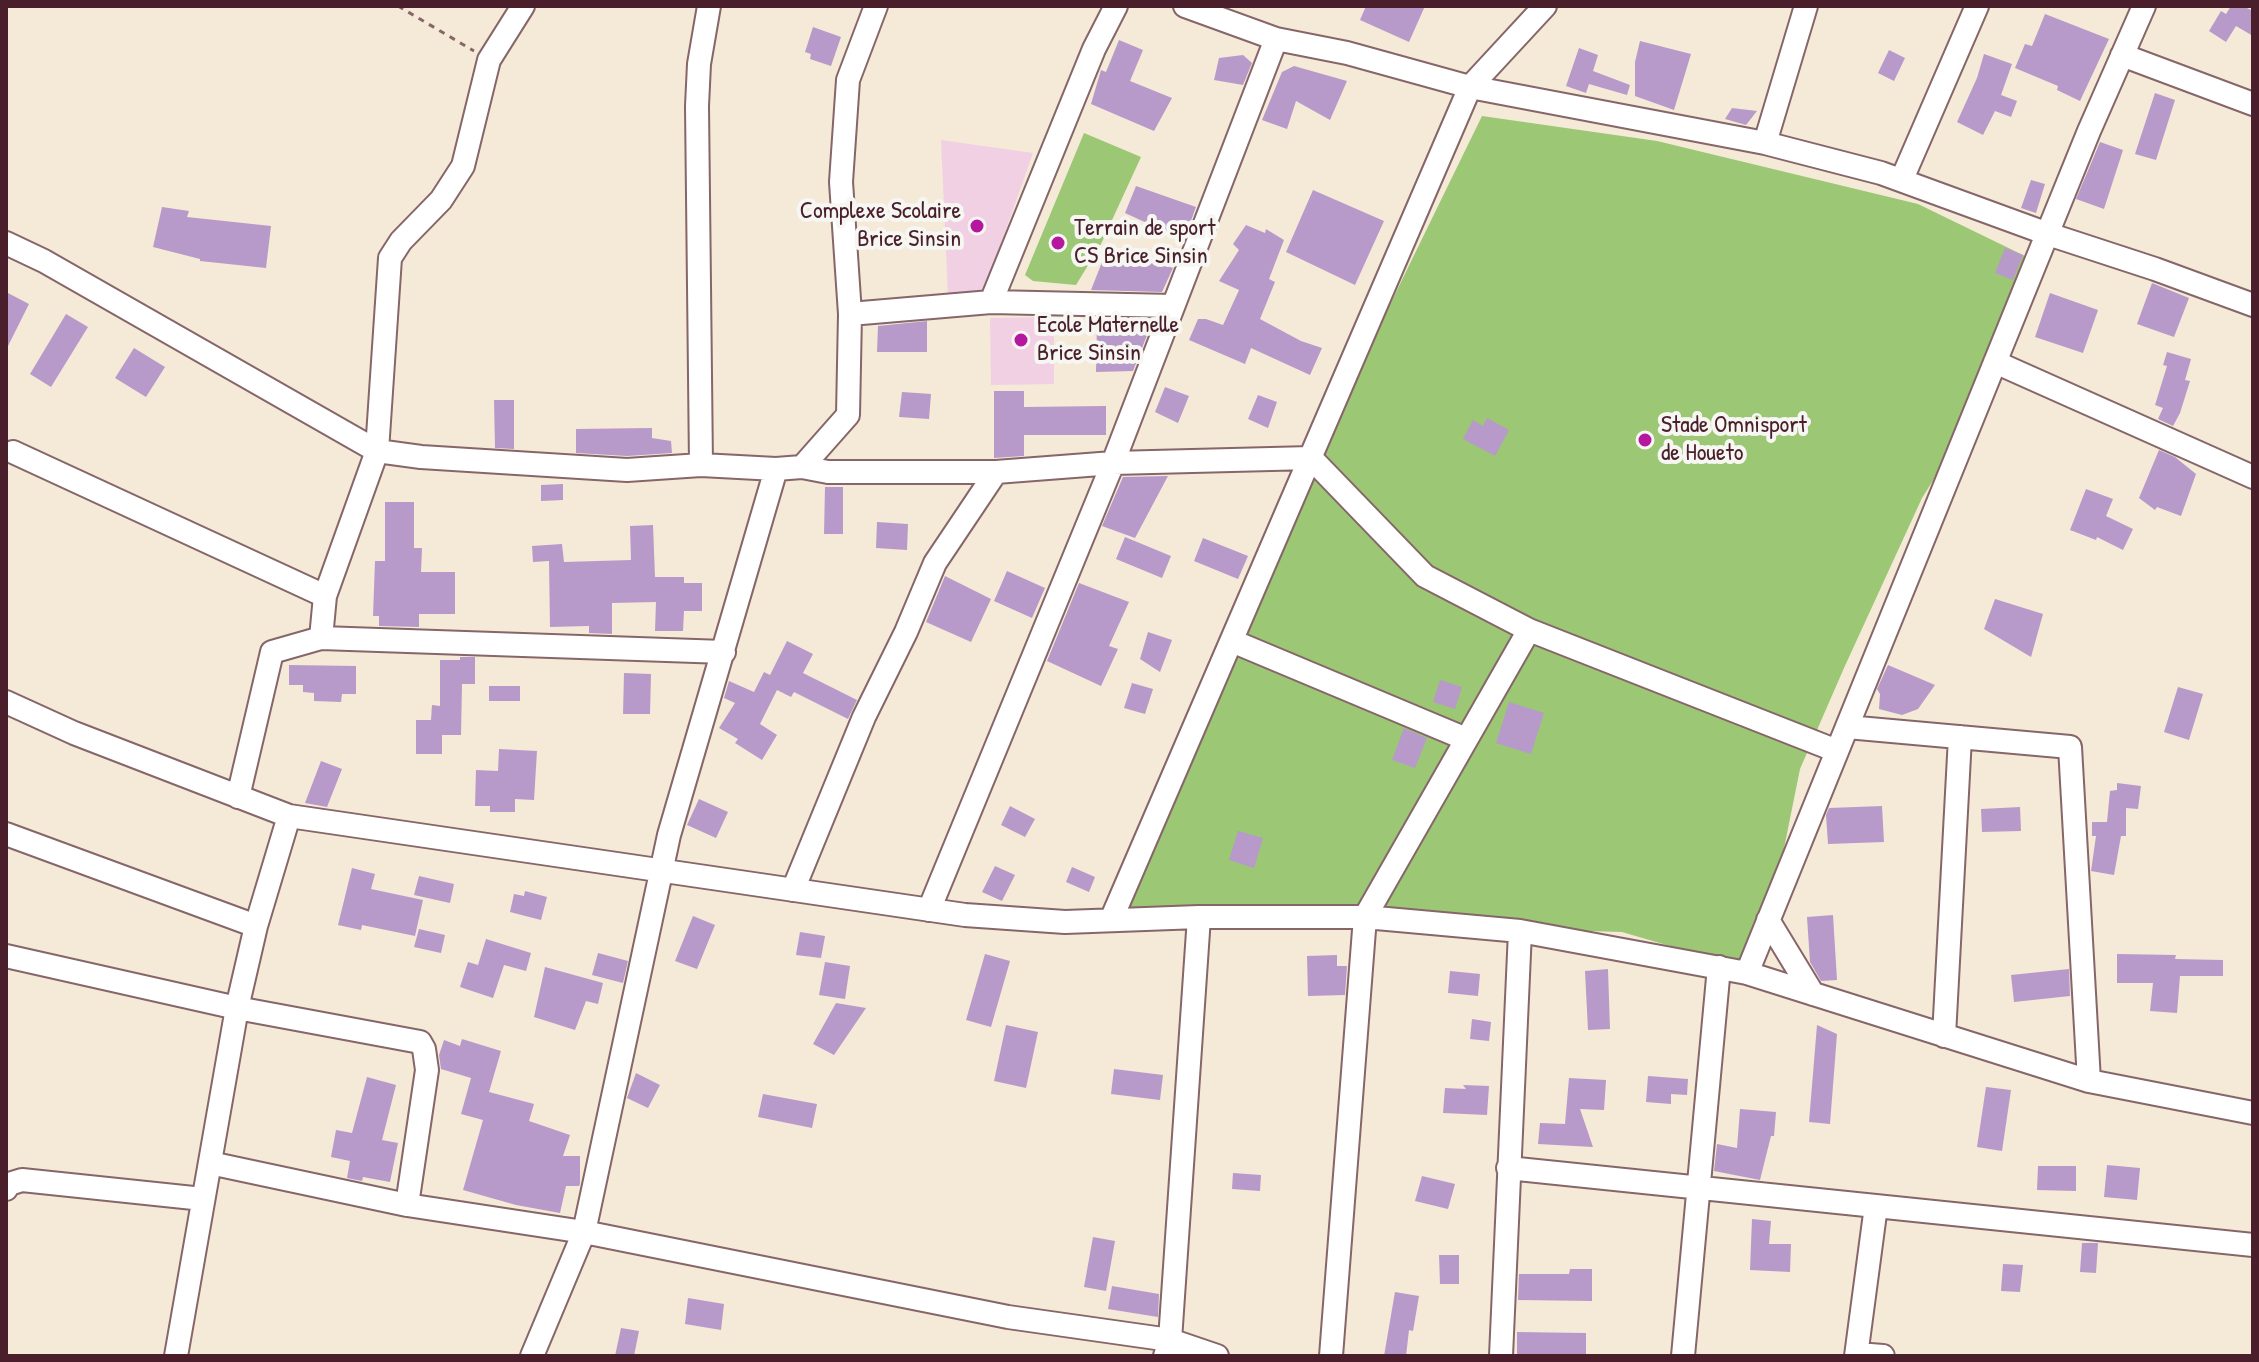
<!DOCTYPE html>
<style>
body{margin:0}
#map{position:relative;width:2259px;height:1362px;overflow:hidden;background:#f5e9d8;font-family:"Patrick Hand",sans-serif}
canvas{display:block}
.frame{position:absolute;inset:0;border:8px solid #4a1f2b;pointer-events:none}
</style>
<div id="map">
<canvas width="2259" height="1362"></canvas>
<div class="frame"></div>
</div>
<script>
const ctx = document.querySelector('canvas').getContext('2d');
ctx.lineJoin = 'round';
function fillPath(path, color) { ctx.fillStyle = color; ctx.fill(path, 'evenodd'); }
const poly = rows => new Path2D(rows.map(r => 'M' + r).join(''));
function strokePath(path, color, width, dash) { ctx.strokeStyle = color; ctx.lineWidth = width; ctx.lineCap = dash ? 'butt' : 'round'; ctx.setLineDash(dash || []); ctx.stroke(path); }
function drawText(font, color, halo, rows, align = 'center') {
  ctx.font = font + ' "Patrick Hand",sans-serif'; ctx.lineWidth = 8; ctx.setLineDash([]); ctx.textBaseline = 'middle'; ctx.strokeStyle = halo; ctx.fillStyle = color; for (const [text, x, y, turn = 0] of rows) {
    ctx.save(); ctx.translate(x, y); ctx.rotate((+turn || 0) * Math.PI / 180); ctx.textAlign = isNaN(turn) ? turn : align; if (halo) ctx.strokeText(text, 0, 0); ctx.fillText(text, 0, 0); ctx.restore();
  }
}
fillPath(poly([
 [941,140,1033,153,985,289,948,296],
 [1054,317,1054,384,991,385,990,318]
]), '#f1d0e4');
fillPath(poly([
 [1482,116,1657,141,1918,204,2025,256,1993,357,1984,399,1922,498,1844,668,1800,769,1774,898,1748,957,1728,963,1622,932,1123,917,1316,456],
 [1084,133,1141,157,1101,244,1076,285,1033,281,1025,275]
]), '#9cc774');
fillPath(poly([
 [1366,6,1425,6,1409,42,1360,20],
 [2231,6,2243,6,2253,11,2253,36,2236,26,2226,42,2209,31,2221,11,2226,14],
 [2045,14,2109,39,2080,101,2057,90,2058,86,2015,68,2025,44,2032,46],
 [813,27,841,37,831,66,810,59,811,54,805,52],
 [1119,40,1143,50,1130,81,1172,98,1154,131,1091,104,1101,70,1106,72],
 [1640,41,1691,54,1674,110,1635,96,1635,62],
 [1579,48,1598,55,1593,71,1630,85,1627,95,1589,84,1586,93,1566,86],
 [1889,50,1905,58,1894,81,1878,73],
 [1984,54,2012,64,2001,95,2017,101,2011,117,1995,111,1983,135,1957,122,1977,78],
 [1243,55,1252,63,1243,85,1214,80,1219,58],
 [1294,66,1347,81,1330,120,1296,101,1287,129,1262,120,1282,72],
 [2155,93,2175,100,2156,160,2135,154],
 [1732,108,1757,111,1746,125,1725,119],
 [2100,142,2123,150,2104,209,2076,199],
 [2031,180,2045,184,2036,213,2021,208],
 [1136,186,1196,207,1184,240,1125,213],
 [1313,190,1384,221,1355,285,1286,252],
 [162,207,189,211,187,217,271,226,266,268,200,261,200,259,153,247],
 [1246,225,1265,233,1266,229,1284,240,1269,279,1275,282,1260,319,1301,341,1322,348,1310,375,1251,348,1245,364,1189,340,1198,319,1206,319,1223,325,1239,290,1219,281,1239,250,1233,244],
 [1108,247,1173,268,1162,292,1091,290],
 [2005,248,2023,255,2013,280,1995,273],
 [2152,283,2189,298,2174,337,2137,324],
 [6,292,29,304,6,350],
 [2050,293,2098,310,2083,353,2035,337],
 [66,314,88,327,51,387,30,374],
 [1153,320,1133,371,1096,372,1097,321],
 [927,321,927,352,877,352,878,326],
 [134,348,165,367,146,397,115,378],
 [2167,352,2191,359,2185,380,2190,381,2180,413,2173,426,2158,419,2163,408,2155,405,2167,366,2163,365],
 [1165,387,1189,396,1178,423,1155,412],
 [994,391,1024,391,1024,407,1106,406,1106,435,1024,435,1024,456,994,458],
 [902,392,931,394,929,419,899,417],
 [1258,395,1277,402,1268,428,1248,419],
 [494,400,514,400,514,449,495,448],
 [1487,418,1509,430,1495,456,1463,439,1473,420,1483,426],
 [652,428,652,438,671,441,672,453,627,456,576,453,576,429],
 [2159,450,2175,457,2196,474,2181,516,2157,507,2155,510,2139,498],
 [1168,476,1135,538,1102,526,1123,477],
 [563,484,563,500,541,501,541,485],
 [825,487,843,487,843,534,824,534],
 [2086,489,2113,499,2106,516,2133,529,2123,550,2097,537,2096,540,2070,530],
 [385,502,414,502,414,548,422,548,421,572,455,572,455,614,419,614,419,627,379,626,379,616,373,616,375,561,385,561],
 [877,522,908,524,907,550,876,548],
 [653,525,655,577,684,577,684,583,702,583,702,611,684,611,683,631,655,631,656,602,612,603,612,634,589,633,589,626,550,627,549,561,533,562,532,546,562,544,564,562,631,560,630,526],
 [1125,537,1171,556,1162,578,1116,559],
 [1203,538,1248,556,1238,579,1194,561],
 [1007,571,1045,588,1032,618,994,601],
 [945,576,991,599,971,642,926,622],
 [1079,583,1129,602,1109,646,1118,649,1101,686,1047,661],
 [1995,599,2043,614,2031,657,1984,629],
 [1148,632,1172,640,1160,672,1140,659],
 [787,641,813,654,803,673,857,700,848,719,794,692,791,697,777,690,760,724,777,735,762,760,735,743,738,739,719,728,735,703,724,698,729,681,754,692,764,672,770,675],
 [460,657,475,657,475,684,462,684,461,735,442,735,442,754,416,754,416,720,431,720,432,705,440,706,440,660,460,660],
 [289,665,356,666,356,694,342,694,341,702,314,701,314,693,303,692,303,685,289,685],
 [1888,665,1935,685,1918,709,1902,715,1879,709,1880,694,1877,689],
 [624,673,651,674,650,714,623,714],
 [1440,680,1462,687,1455,709,1433,702],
 [1132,683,1153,689,1145,714,1124,708],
 [489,686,520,686,520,701,489,701],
 [2178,687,2203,694,2189,740,2164,732],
 [1509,702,1544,713,1531,754,1496,743],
 [1404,728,1427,738,1415,768,1392,760],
 [499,749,537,751,534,800,515,799,515,812,490,812,490,806,475,806,476,770,498,771],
 [321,761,342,769,327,807,305,803],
 [2117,783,2141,786,2138,809,2126,808,2126,836,2121,836,2114,875,2091,871,2096,836,2092,836,2092,822,2107,822,2110,791,2117,790],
 [699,799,728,812,716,838,687,825],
 [1010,806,1035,819,1025,837,1001,825],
 [1882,806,1884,842,1828,844,1826,815,1829,808],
 [2020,807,2021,831,1982,832,1981,809],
 [1238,831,1263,838,1254,868,1229,860],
 [995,866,1015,875,1002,901,982,892],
 [1072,867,1095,877,1089,892,1066,882],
 [352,868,375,874,371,889,423,900,415,936,362,925,361,930,338,925],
 [419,876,454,884,450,903,414,895],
 [525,891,547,897,541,920,510,912,514,894,524,896],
 [1833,915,1837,980,1821,981,1810,962,1807,917],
 [693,916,715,925,697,969,675,961],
 [419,929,445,935,441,953,414,947],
 [800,932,825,936,821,958,796,955],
 [486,939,531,953,526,971,504,965,493,998,460,987,468,962,478,965],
 [598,953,628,961,623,983,592,975],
 [985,954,1010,961,991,1027,966,1020],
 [2117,954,2176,955,2175,959,2223,960,2223,976,2180,976,2177,1013,2150,1011,2153,983,2117,983],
 [1337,955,1337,966,1347,966,1345,995,1308,996,1307,956],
 [825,962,850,966,845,999,819,995],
 [545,967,603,983,598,1004,586,1001,575,1030,534,1017],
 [1608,969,1610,1029,1588,1030,1585,971],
 [2069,969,2070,996,2014,1002,2011,975],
 [1450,971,1480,974,1478,996,1448,993],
 [836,1003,866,1008,834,1055,813,1044],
 [1472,1019,1491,1022,1489,1041,1470,1039],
 [1006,1025,1038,1032,1026,1088,994,1081],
 [1817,1025,1837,1034,1830,1124,1809,1122],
 [462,1039,501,1051,489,1092,534,1104,529,1121,570,1135,563,1156,580,1156,580,1184,579,1186,566,1186,560,1213,516,1205,463,1190,483,1120,461,1114,471,1078,441,1069,439,1055,444,1040,460,1046],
 [1114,1069,1163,1075,1160,1100,1111,1094],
 [636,1073,660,1085,648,1108,627,1098],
 [1648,1076,1688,1079,1687,1095,1671,1094,1671,1104,1646,1102],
 [367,1077,396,1085,382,1140,398,1143,390,1182,363,1177,362,1181,347,1178,350,1161,331,1157,336,1130,352,1133],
 [1569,1078,1606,1080,1604,1110,1580,1109,1593,1147,1538,1144,1540,1123,1565,1124],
 [1463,1085,1489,1086,1487,1115,1443,1113,1445,1088,1466,1089],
 [1986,1087,2011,1090,2002,1151,1977,1147],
 [763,1094,817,1104,812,1128,758,1117],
 [1740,1109,1776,1112,1774,1136,1771,1136,1760,1180,1714,1171,1717,1144,1737,1148],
 [2107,1165,2140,1168,2137,1200,2104,1197],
 [2038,1166,2076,1166,2076,1191,2037,1190],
 [1233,1173,1261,1175,1260,1191,1232,1189],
 [1422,1176,1455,1184,1448,1209,1415,1201],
 [1752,1219,1771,1221,1769,1244,1791,1244,1790,1272,1750,1270],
 [1093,1237,1115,1241,1106,1291,1084,1287],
 [2082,1243,2098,1243,2096,1273,2080,1272],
 [1439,1255,1459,1255,1459,1284,1440,1284],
 [2003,1264,2023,1265,2020,1292,2001,1291],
 [1570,1269,1592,1269,1592,1301,1518,1300,1519,1274,1569,1274],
 [1112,1286,1159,1294,1158,1317,1108,1309],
 [1395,1292,1419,1296,1413,1331,1409,1330,1406,1356,1384,1356],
 [688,1298,724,1304,721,1330,685,1324],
 [621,1328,639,1331,634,1356,615,1356],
 [1517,1332,1586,1333,1586,1356,1517,1356]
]), '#b79aca');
const minor = poly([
 [1185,6,1276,39,1347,53,1470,87,1765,143,1881,173,2048,234,2155,269,2253,305],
 [2122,55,2253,104],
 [1765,143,1806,6],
 [1902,179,1977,6],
 [6,243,44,261,377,451,421,457,627,470,701,465,776,469,802,467,848,415,850,314,841,182,848,80,876,6],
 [991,302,1094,49,1116,6],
 [850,314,991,302,1173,306],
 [1995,362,2253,477],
 [13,452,325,596],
 [701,465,697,106,699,64,709,6],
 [802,467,828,472,996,472,1113,463,1311,458,1425,576,1529,630,1837,751],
 [321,638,724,652],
 [1232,641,1466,739],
 [6,702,74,733,289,816,965,915,1065,922,1199,917,1365,917,1520,931,1747,973,2089,1081,2253,1113],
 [1847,727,2070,747,2089,1081],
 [238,797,272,652,321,638,325,596,377,451,390,258,401,241,441,200,463,166,489,60,523,6],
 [6,834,256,926],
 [793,890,864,717,906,632,935,563,996,472],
 [929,910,1113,463,1276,39],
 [1111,920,1470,87,1545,6],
 [1768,920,1813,994],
 [6,956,237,1008,420,1042,424,1049,427,1070,407,1205],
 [1747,973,2089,131,2144,6],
 [1944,1036,1960,737],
 [210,1163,407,1205,584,1232,1008,1317,1170,1340,1217,1356],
 [1508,1168,2253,1245],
 [6,1189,9,1184,22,1180,203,1199],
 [1857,1354,1883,1356],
 [176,1356,237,1008,256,926,289,816],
 [532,1356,584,1232,669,835,776,469],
 [1165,1356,1170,1340,1199,917],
 [1331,1356,1365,917,1529,630],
 [1501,1356,1520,931],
 [1683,1356,1719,967],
 [1856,1356,1876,1206]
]);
strokePath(minor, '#866668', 26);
strokePath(poly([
 [398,6,474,51]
]), '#866668', 3, [6, 6]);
strokePath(minor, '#fff', 22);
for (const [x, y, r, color] of [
 [977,226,8,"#b5179e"],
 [1058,243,8,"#b5179e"],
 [1021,340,8,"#b5179e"],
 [1645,440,8,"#b5179e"]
]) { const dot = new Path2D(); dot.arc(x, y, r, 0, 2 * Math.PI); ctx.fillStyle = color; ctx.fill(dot); strokePath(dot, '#f6f6f2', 3); }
drawText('24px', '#4a1f2b', '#f6f6f2', [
 ["Complexe Scolaire",961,212,"right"],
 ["Brice Sinsin",961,240,"right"],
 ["Terrain de sport",1074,229],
 ["CS Brice Sinsin",1074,257],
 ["Ecole Maternelle",1037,326],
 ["Brice Sinsin",1037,354],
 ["Stade Omnisport",1661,426],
 ["de Houeto",1661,454]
], 'left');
</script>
